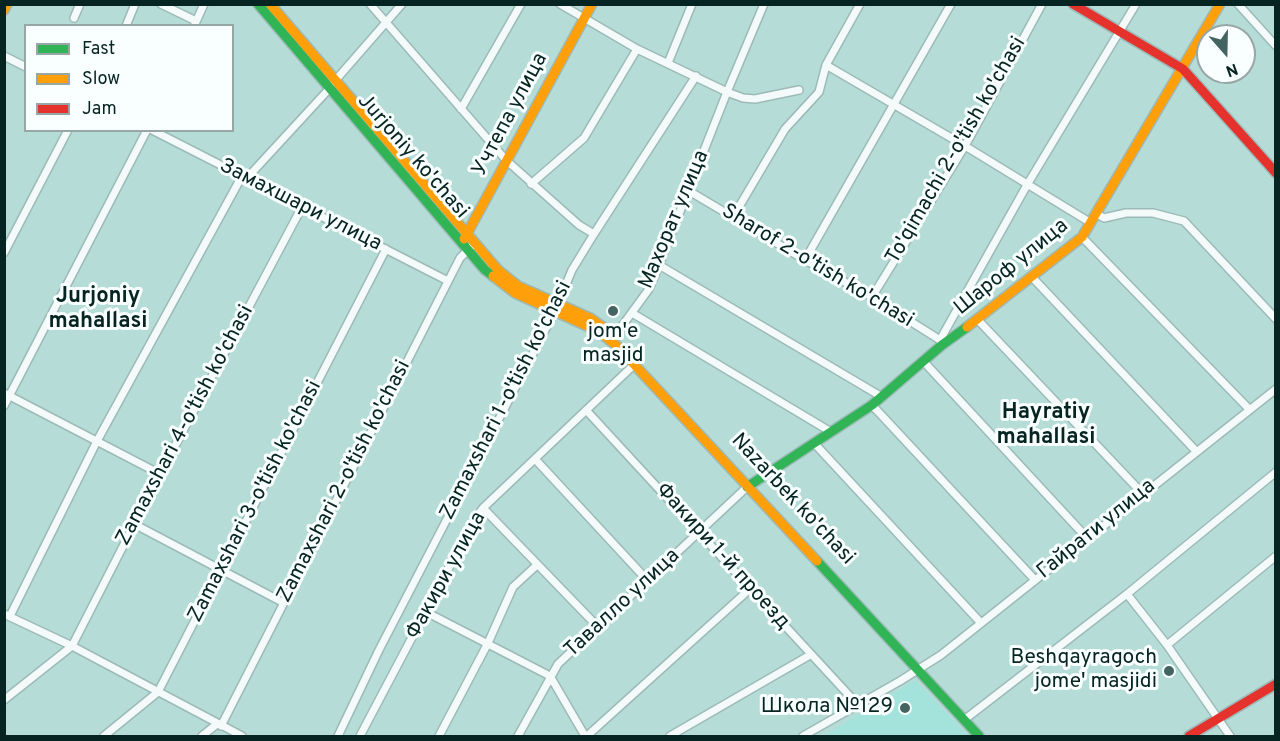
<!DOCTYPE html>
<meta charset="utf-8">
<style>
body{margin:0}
#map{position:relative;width:1280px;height:741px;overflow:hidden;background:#b6dcd8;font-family:Overpass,sans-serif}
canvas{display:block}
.frame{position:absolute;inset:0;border:6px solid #062422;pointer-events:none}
.legend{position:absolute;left:24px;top:24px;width:210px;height:108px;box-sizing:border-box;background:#f8fffe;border:2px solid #97a7a6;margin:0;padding:8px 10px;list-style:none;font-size:18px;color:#062422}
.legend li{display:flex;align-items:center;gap:12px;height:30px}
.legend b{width:30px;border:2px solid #97a7a6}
.north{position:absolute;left:1196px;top:24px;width:60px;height:60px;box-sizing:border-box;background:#f8fffe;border:2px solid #97a7a6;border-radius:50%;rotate:160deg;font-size:16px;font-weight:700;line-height:24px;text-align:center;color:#062422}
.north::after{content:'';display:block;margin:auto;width:21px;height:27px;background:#446462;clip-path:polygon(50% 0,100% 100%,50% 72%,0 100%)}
</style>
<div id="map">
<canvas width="1280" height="741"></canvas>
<div class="frame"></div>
<ul class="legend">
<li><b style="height:8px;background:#30b455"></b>Fast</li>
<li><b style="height:8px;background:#ff9f0a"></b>Slow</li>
<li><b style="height:8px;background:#e5322d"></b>Jam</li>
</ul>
<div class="north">N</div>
</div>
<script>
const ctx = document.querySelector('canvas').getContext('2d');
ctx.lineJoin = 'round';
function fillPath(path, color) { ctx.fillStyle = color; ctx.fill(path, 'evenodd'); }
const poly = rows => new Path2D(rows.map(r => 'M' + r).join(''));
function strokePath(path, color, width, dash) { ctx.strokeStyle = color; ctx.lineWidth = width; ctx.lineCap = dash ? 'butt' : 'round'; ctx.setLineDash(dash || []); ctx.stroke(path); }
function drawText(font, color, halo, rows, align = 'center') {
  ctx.font = font + ' Overpass,sans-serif'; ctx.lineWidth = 6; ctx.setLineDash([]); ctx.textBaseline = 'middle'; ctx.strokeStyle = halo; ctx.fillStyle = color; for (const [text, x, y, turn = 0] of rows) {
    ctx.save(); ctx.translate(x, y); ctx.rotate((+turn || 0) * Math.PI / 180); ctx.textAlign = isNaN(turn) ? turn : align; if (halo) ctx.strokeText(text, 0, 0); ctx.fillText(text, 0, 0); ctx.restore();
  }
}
fillPath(poly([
 [915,680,968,736,824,736]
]), '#a4e2dc');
const street = poly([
 [161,4,196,21],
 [370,4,506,160,579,225,594,234],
 [560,4,637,49,727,92,743,98,755,99,799,90],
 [1238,4,1276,46],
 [74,18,80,4],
 [195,24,204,4],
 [126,26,135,4],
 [4,56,26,67],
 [668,63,692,4],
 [826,65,965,146,1091,223],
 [334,82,402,4],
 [461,109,521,4],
 [152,130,448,281],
 [247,178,329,89],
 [531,184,584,138,637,49],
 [689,191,805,260,872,297,940,340,941,343],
 [1097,214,1104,218,1126,213,1153,213,1184,221,1276,319],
 [733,217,785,129,819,92,826,65,860,4],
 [1082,237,1249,409],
 [4,253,68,130],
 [805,260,951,4],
 [659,265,882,397],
 [1032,277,1196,451],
 [872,297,965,146,1042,4],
 [632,313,831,432],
 [978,320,1142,493],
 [614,337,649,289,659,265,727,92,764,4],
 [940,340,1027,185,1136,4],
 [924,362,1087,538],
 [4,393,160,474],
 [872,405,1035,580],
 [4,406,147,130],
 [586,410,858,705],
 [814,443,981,623],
 [535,459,648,581],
 [483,508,598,627],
 [134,524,284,603],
 [1127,594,1167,645,1230,736],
 [426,612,550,676,585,736],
 [4,614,72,646,242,736],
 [10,616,97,441,242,176],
 [1167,645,1276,556],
 [4,700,72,646,160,474,302,207],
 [964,720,1127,594,1276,472],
 [221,726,460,258,471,247],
 [104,736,158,692,386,249],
 [202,736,217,724],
 [338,736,379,650,555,311,572,270,594,234,696,76],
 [360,736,473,522,483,508,638,361],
 [439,736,488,643,513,587,537,565],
 [518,736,558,664,747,487],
 [587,736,751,588],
 [670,736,810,655],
 [803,736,900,681,941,655,1276,389]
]);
const fast = poly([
 [258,4,485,270,493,276],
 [747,487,872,405,942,345,967,327],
 [817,561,979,736]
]);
const slow = poly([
 [270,4,498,270,518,286,590,318,614,335],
 [4,10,7,4],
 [464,239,592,4],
 [493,276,515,293,587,326,602,334,617,346,817,561],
 [967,327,1082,237,1220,4]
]);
const jam = poly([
 [1073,4,1183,69,1276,173],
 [1189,736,1276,684]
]);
strokePath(street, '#9cbab8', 10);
strokePath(fast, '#9cbab8', 12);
strokePath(slow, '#9cbab8', 12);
strokePath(jam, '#9cbab8', 12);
strokePath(street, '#f4faf9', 7);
strokePath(fast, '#30b455', 9);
strokePath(slow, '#ff9f0a', 9);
strokePath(jam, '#e5322d', 9);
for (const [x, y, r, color] of [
 [613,311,6,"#446462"],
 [1169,671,6,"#446462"],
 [905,708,6,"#446462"]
]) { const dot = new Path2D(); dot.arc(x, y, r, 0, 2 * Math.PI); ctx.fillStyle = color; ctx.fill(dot); strokePath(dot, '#f8fffe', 2); }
drawText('21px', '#062422', '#f8fffe', [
 ["Учтепа улица",511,115,-62],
 ["To'qimachi 2-o'tish ko'chasi",957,151,-60],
 ["Jurjoniy ko'chasi",412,157,49],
 ["Замахшари улица",300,206,27],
 ["Махорат улица",675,220,-67],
 ["Sharof 2-o'tish ko'chasi",817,267,31],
 ["Шароф улица",1012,268,-39],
 ["Zamaxshari 1-o'tish ko'chasi",507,401,-63],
 ["Zamaxshari 4-o'tish ko'chasi",186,426,-62],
 ["Zamaxshari 2-o'tish ko'chasi",345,482,-63],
 ["Nazarbek ko'chasi",792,500,47],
 ["Zamaxshari 3-o'tish ko'chasi",256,502,-63],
 ["Гайрати улица",1097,530,-39],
 ["Факири 1-й проезд",722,557,48],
 ["Факири улица",447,576,-61],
 ["Тавалло улица",623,604,-43]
]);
drawText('21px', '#062422', '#f8fffe', [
 ["jom'e",613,333,"center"],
 ["masjid",613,357,"center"],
 ["Beshqayragoch",1157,659],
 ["jome' masjidi",1157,683],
 ["Школа №129",893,708]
], 'right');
drawText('bold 22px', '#062422', '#f8fffe', [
 ["Jurjoniy",98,298],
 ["mahallasi",98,323],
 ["Hayratiy",1046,414],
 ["mahallasi",1046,439]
]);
</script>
